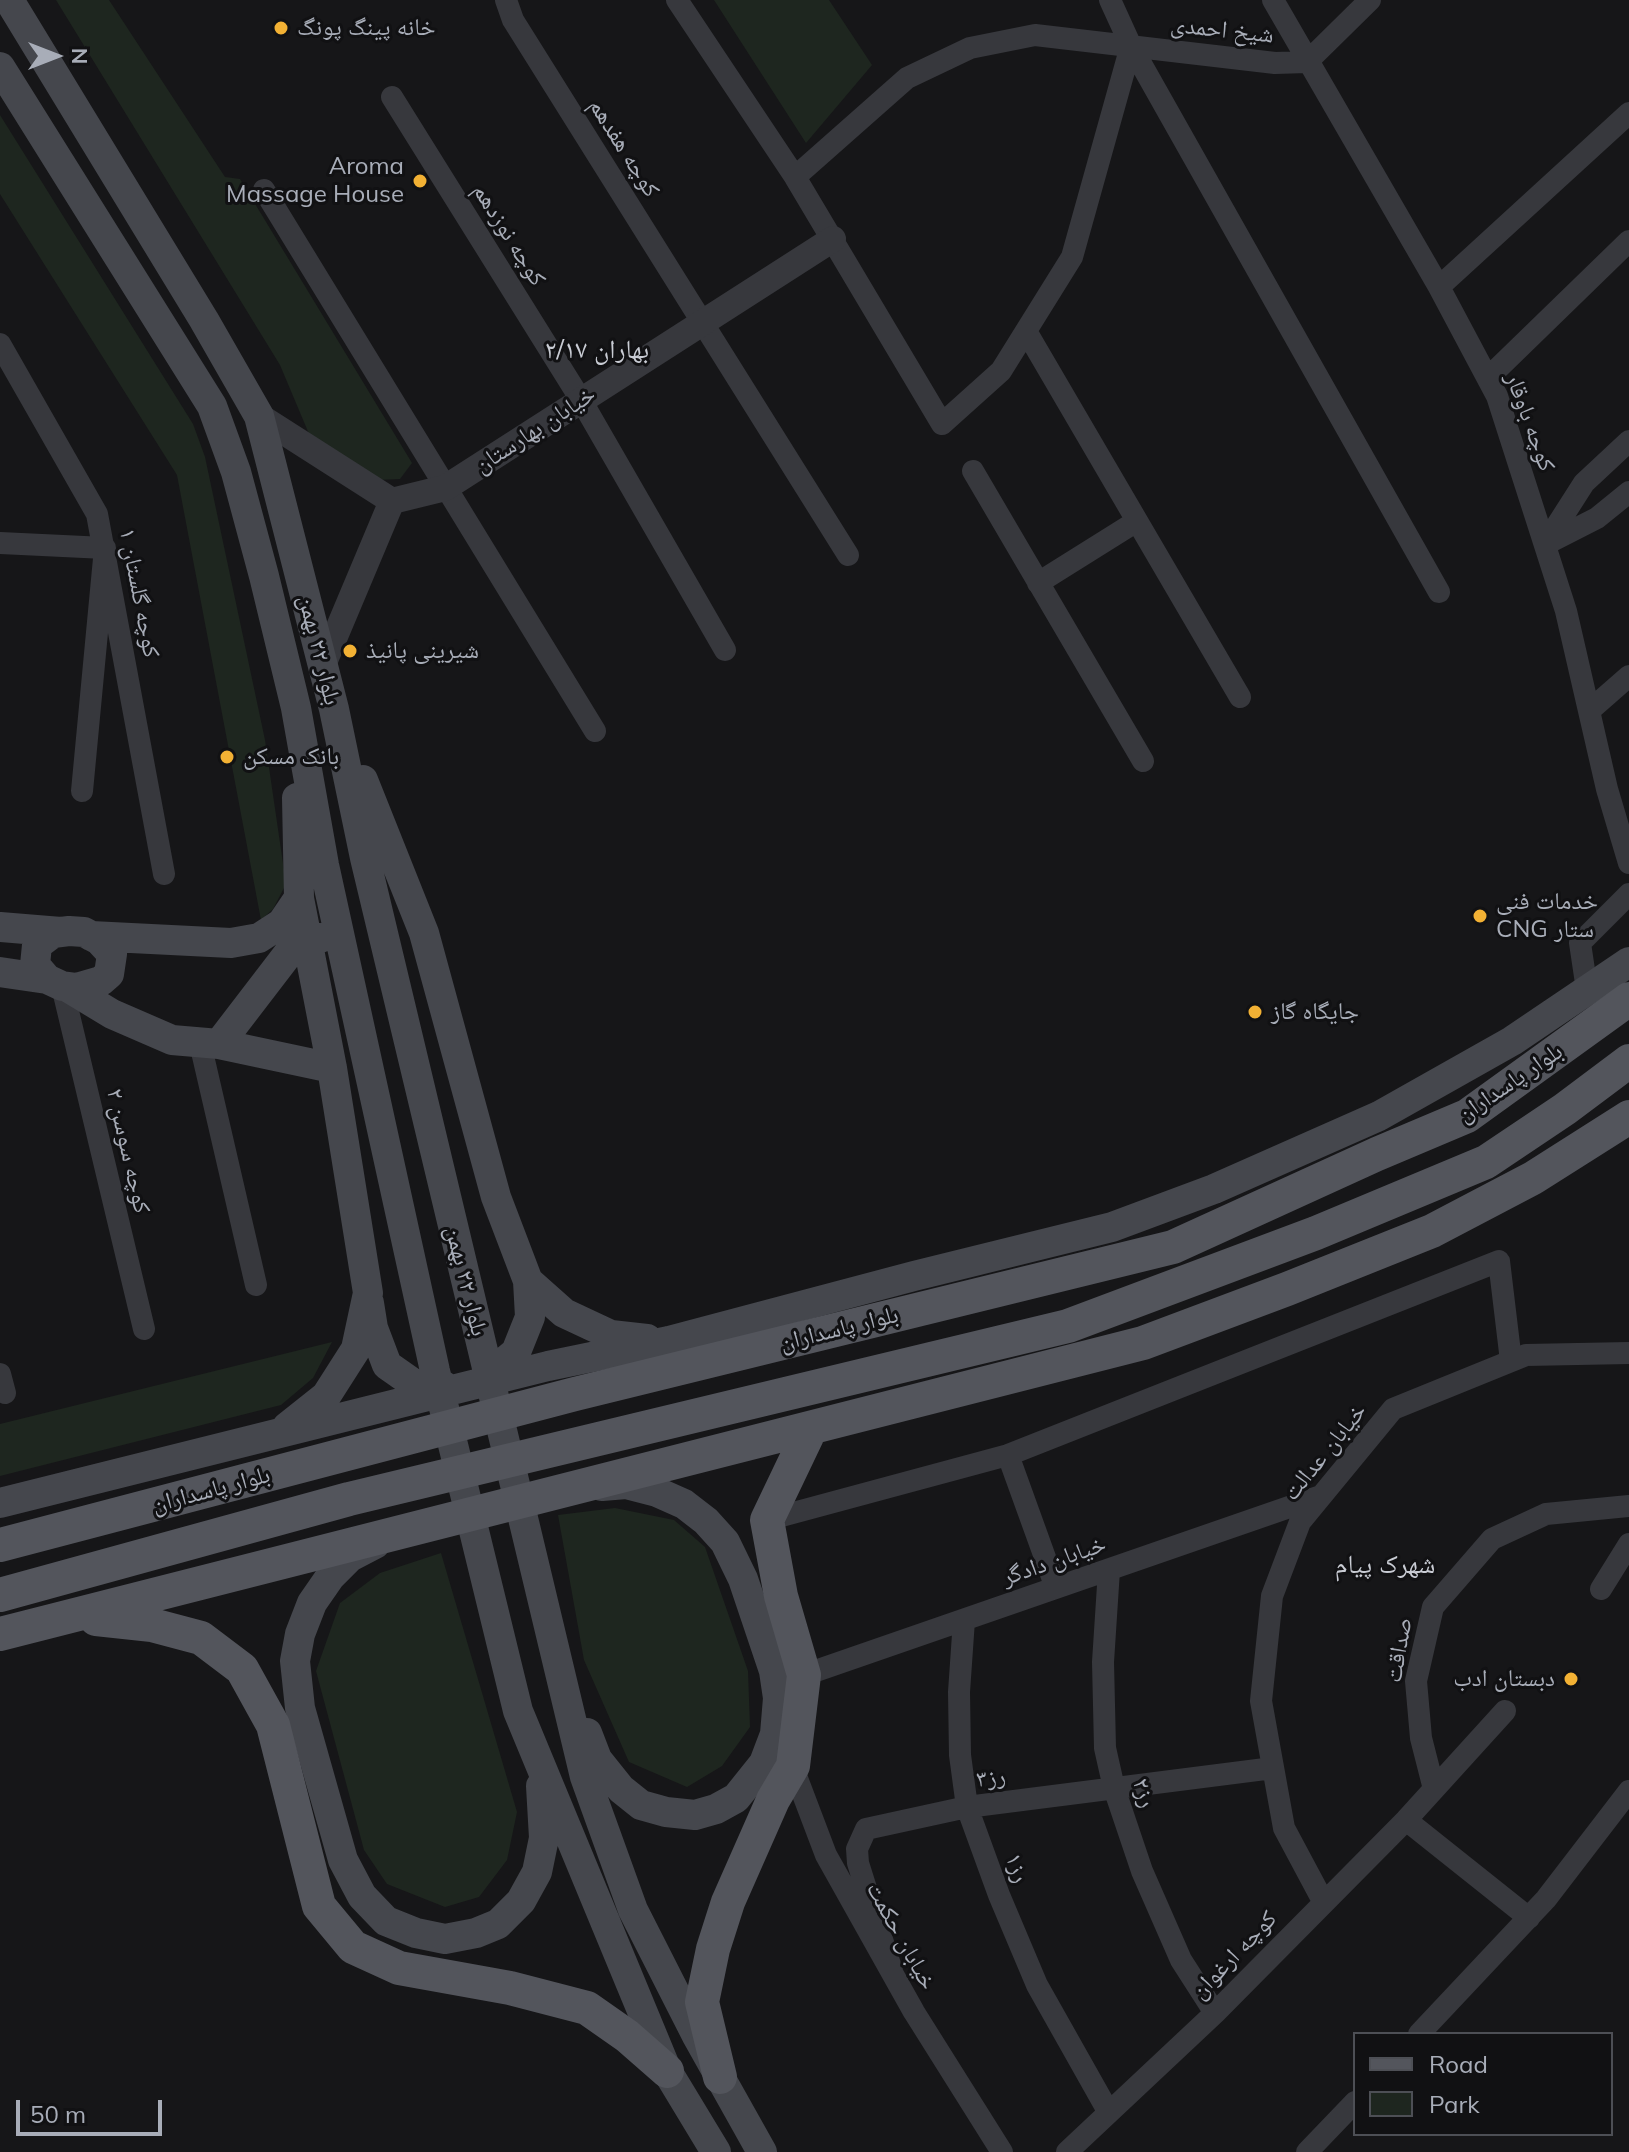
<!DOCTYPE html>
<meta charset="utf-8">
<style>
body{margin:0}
#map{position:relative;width:1629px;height:2152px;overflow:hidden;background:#161618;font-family:Mulish,sans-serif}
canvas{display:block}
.legend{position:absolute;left:1353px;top:2032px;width:260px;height:104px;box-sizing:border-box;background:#111113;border:2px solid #4d4f55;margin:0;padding:10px 14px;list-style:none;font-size:24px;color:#a8adb8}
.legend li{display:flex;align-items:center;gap:16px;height:40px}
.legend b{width:40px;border:2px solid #4d4f55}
.north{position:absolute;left:16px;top:16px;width:80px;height:80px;-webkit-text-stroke:6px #111113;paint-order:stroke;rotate:90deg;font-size:22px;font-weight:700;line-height:32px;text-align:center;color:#a8adb8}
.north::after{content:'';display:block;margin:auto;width:28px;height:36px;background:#a8adb8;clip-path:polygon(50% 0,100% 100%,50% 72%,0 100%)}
.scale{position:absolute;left:16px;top:2100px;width:146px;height:36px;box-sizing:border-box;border:4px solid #a8adb8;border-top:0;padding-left:10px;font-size:24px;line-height:28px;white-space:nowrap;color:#a8adb8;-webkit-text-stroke:6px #111113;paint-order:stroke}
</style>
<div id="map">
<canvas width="1629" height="2152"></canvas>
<ul class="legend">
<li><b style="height:10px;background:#53555c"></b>Road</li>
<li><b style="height:22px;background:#1e261f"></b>Park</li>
</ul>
<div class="north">N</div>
<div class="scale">50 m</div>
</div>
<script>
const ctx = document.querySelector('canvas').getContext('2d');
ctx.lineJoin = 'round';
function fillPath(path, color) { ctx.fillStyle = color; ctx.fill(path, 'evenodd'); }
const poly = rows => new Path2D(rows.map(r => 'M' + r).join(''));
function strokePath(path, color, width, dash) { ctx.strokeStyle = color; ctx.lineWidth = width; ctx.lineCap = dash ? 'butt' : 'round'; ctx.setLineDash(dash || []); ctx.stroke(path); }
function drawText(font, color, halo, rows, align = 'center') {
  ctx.font = font + ' Mulish,"Noto Naskh Arabic",sans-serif'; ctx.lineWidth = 6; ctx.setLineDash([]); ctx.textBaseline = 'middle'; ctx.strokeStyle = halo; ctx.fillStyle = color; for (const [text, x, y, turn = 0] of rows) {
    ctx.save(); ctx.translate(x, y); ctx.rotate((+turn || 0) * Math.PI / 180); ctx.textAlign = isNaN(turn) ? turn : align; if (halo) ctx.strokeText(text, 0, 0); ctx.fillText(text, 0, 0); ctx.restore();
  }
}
fillPath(poly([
 [56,0,109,0,225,177,240,179,412,463,400,479,376,480,312,441,280,365],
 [714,0,829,0,872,65,806,143],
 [0,115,193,424,205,457,265,740,286,884,273,909,261,920,177,475,0,194],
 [332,1342,313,1378,281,1405,0,1476,0,1424],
 [615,1508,674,1520,705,1547,748,1671,750,1727,722,1766,687,1787,629,1762,584,1660,558,1515],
 [441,1553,517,1812,507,1860,479,1897,445,1907,387,1884,364,1850,316,1671,340,1603,380,1573]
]), '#1e261f');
strokePath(poly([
 [506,0,513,20,848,555],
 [677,0,795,177,942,424,1001,371,1072,257,1131,46,1439,592],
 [1110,0,1131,46],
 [1273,0,1439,287,1497,396,1566,611,1607,789,1629,863],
 [1307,62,1370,0],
 [392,97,581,400,725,650],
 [795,177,907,78,970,48,1035,35,1275,63,1307,62],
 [264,190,595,731],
 [1439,287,1629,113],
 [1026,331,1240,697],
 [0,344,97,514,164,874],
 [1488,378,1629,241],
 [973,471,1143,761],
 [0,543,105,548,82,791],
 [1545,544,1584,483,1629,441],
 [1546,544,1597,518,1629,492],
 [1038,583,1137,521],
 [1589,711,1629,676],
 [62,986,144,1329],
 [1587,990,1580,943,1629,894],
 [200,1043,256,1285],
 [0,1374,5,1393],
 [1008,1455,1056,1588],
 [767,1520,1008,1455,1499,1261,1511,1361],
 [1109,1570,1103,1662,1105,1748,1114,1788,1142,1871,1181,1960,1215,2013],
 [1601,1589,1629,1544],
 [964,1620,959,1692,960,1755,967,1807,999,1895,1037,1985,1108,2111],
 [804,1675,1321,1496],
 [790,1760,826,1855,914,2012,1002,2152],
 [1434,1789,1421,1738,1416,1681,1433,1607,1492,1539,1546,1514,1629,1506],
 [1406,1820,1529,1918],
 [1323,1901,1284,1828,1261,1701,1272,1596,1300,1522,1393,1409,1526,1355,1629,1353],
 [892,1971,858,1863,857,1849,866,1829,967,1807,1273,1768],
 [1419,2034,1546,1899,1629,1791],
 [1067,2152,1215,2013,1406,1820,1505,1711],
 [1307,2152,1355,2102]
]), '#37383d', 22);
strokePath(poly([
 [259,416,392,501],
 [392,501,445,488,833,239],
 [323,665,392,501]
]), '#37383d', 26);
strokePath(poly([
 [9,0,204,320,259,416,334,709,365,858,585,1777,633,1910,697,2036,762,2152],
 [0,67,212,406,236,472,264,576,296,708,324,865,435,1371,518,1711,667,2071,716,2152],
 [363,780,424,933,496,1197,528,1281,564,1313,611,1335,647,1339],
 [0,927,61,932],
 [69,931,84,932,99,940,112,954,109,974,101,981,77,988,62,986,47,979,35,965,37,945,53,933,69,931],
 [91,936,231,943,259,938,282,923,299,898],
 [0,972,47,979],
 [69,988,112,1014,172,1040,219,1044,332,1068],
 [219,1044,288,954,306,941,320,938],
 [369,1303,373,1328,387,1365,417,1386,444,1386],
 [486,1377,516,1352,530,1317,528,1281],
 [287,1427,326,1396,356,1349,368,1293,332,1068,299,898,297,798],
 [0,1503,548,1366,669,1341,914,1276,1112,1227,1214,1189,1379,1116,1512,1041,1629,962],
 [375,1544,350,1557,330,1577,312,1603,300,1634,295,1661,300,1708,343,1860,362,1896,386,1921,416,1933,445,1939,476,1933,498,1924,521,1901,537,1872,544,1838,541,1786],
 [587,1733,597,1759,621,1789,641,1805,666,1812,695,1815,716,1809,736,1798,764,1763,775,1734,778,1698,774,1671,743,1579,725,1542,706,1521,684,1504,657,1492,626,1484,602,1486]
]), '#45474d', 30);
strokePath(poly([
 [0,1545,575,1394,1173,1247,1377,1154,1467,1116,1629,999],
 [0,1595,349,1499,1068,1326,1316,1233,1486,1162,1565,1109,1629,1061],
 [96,1619,152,1625,201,1638,242,1669,273,1725,319,1906,353,1947,399,1968,510,1988,587,2008,627,2036,667,2071],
 [0,1634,1143,1343,1287,1289,1432,1231,1533,1178,1629,1117],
 [720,2077,702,2002,713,1949,728,1902,773,1800,793,1766,804,1675,781,1596,767,1520,810,1430]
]), '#53555c', 34);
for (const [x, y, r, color] of [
 [281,28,8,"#f2b134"],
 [420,181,8,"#f2b134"],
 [350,651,8,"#f2b134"],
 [227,757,8,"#f2b134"],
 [1480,916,8,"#f2b134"],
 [1255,1012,8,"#f2b134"],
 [1571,1679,8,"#f2b134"]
]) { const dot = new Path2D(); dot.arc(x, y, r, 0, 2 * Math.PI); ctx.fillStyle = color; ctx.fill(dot); strokePath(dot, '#111113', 3); }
drawText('24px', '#a8adb8', '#111113', [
 ["خانه پینگ پونگ",297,28],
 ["Aroma",404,167,"right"],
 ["Massage House",404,195,"right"],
 ["شیرینی پانیذ",366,651],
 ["بانک مسکن",243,757],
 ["خدمات فنی‌",1496,902],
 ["CNG ستار",1496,930],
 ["جایگاه گاز",1271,1012],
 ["دبستان ادب",1555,1679,"right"]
], 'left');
drawText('24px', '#a8adb8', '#111113', [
 ["شیخ احمدی",1222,30,6],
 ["کوچه هفدهم",624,148,58],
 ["کوچه نوزدهم",509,235,58],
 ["کوچه باوقار",1530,422,70],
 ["خیابان بهارستان",535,430,-33],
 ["کوچه گلستان ۱",139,593,79],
 ["بلوار ۲۲ بهمن",319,650,76],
 ["بلوار پاسداران",1510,1083,-34],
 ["کوچه سوسن ۲",128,1151,77],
 ["بلوار ۲۲ بهمن",466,1281,76],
 ["بلوار پاسداران",839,1329,-14],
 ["خیابان عدالت",1325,1452,-51],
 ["بلوار پاسداران",211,1490,-15],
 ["خیابان دادگر",1054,1561,-19],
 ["صداقت",1399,1650,-80],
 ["رز۳",991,1778,-7],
 ["رز۲",1144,1793,72],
 ["رز۱",1017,1868,70],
 ["خیابان حکمت",901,1936,61],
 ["کوچه ارغوان",1234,1955,-46]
]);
drawText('26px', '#c9ccd4', '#111113', [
 ["۲/۱۷ بهاران",597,350],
 ["شهرک پیام",1385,1565]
]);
</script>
